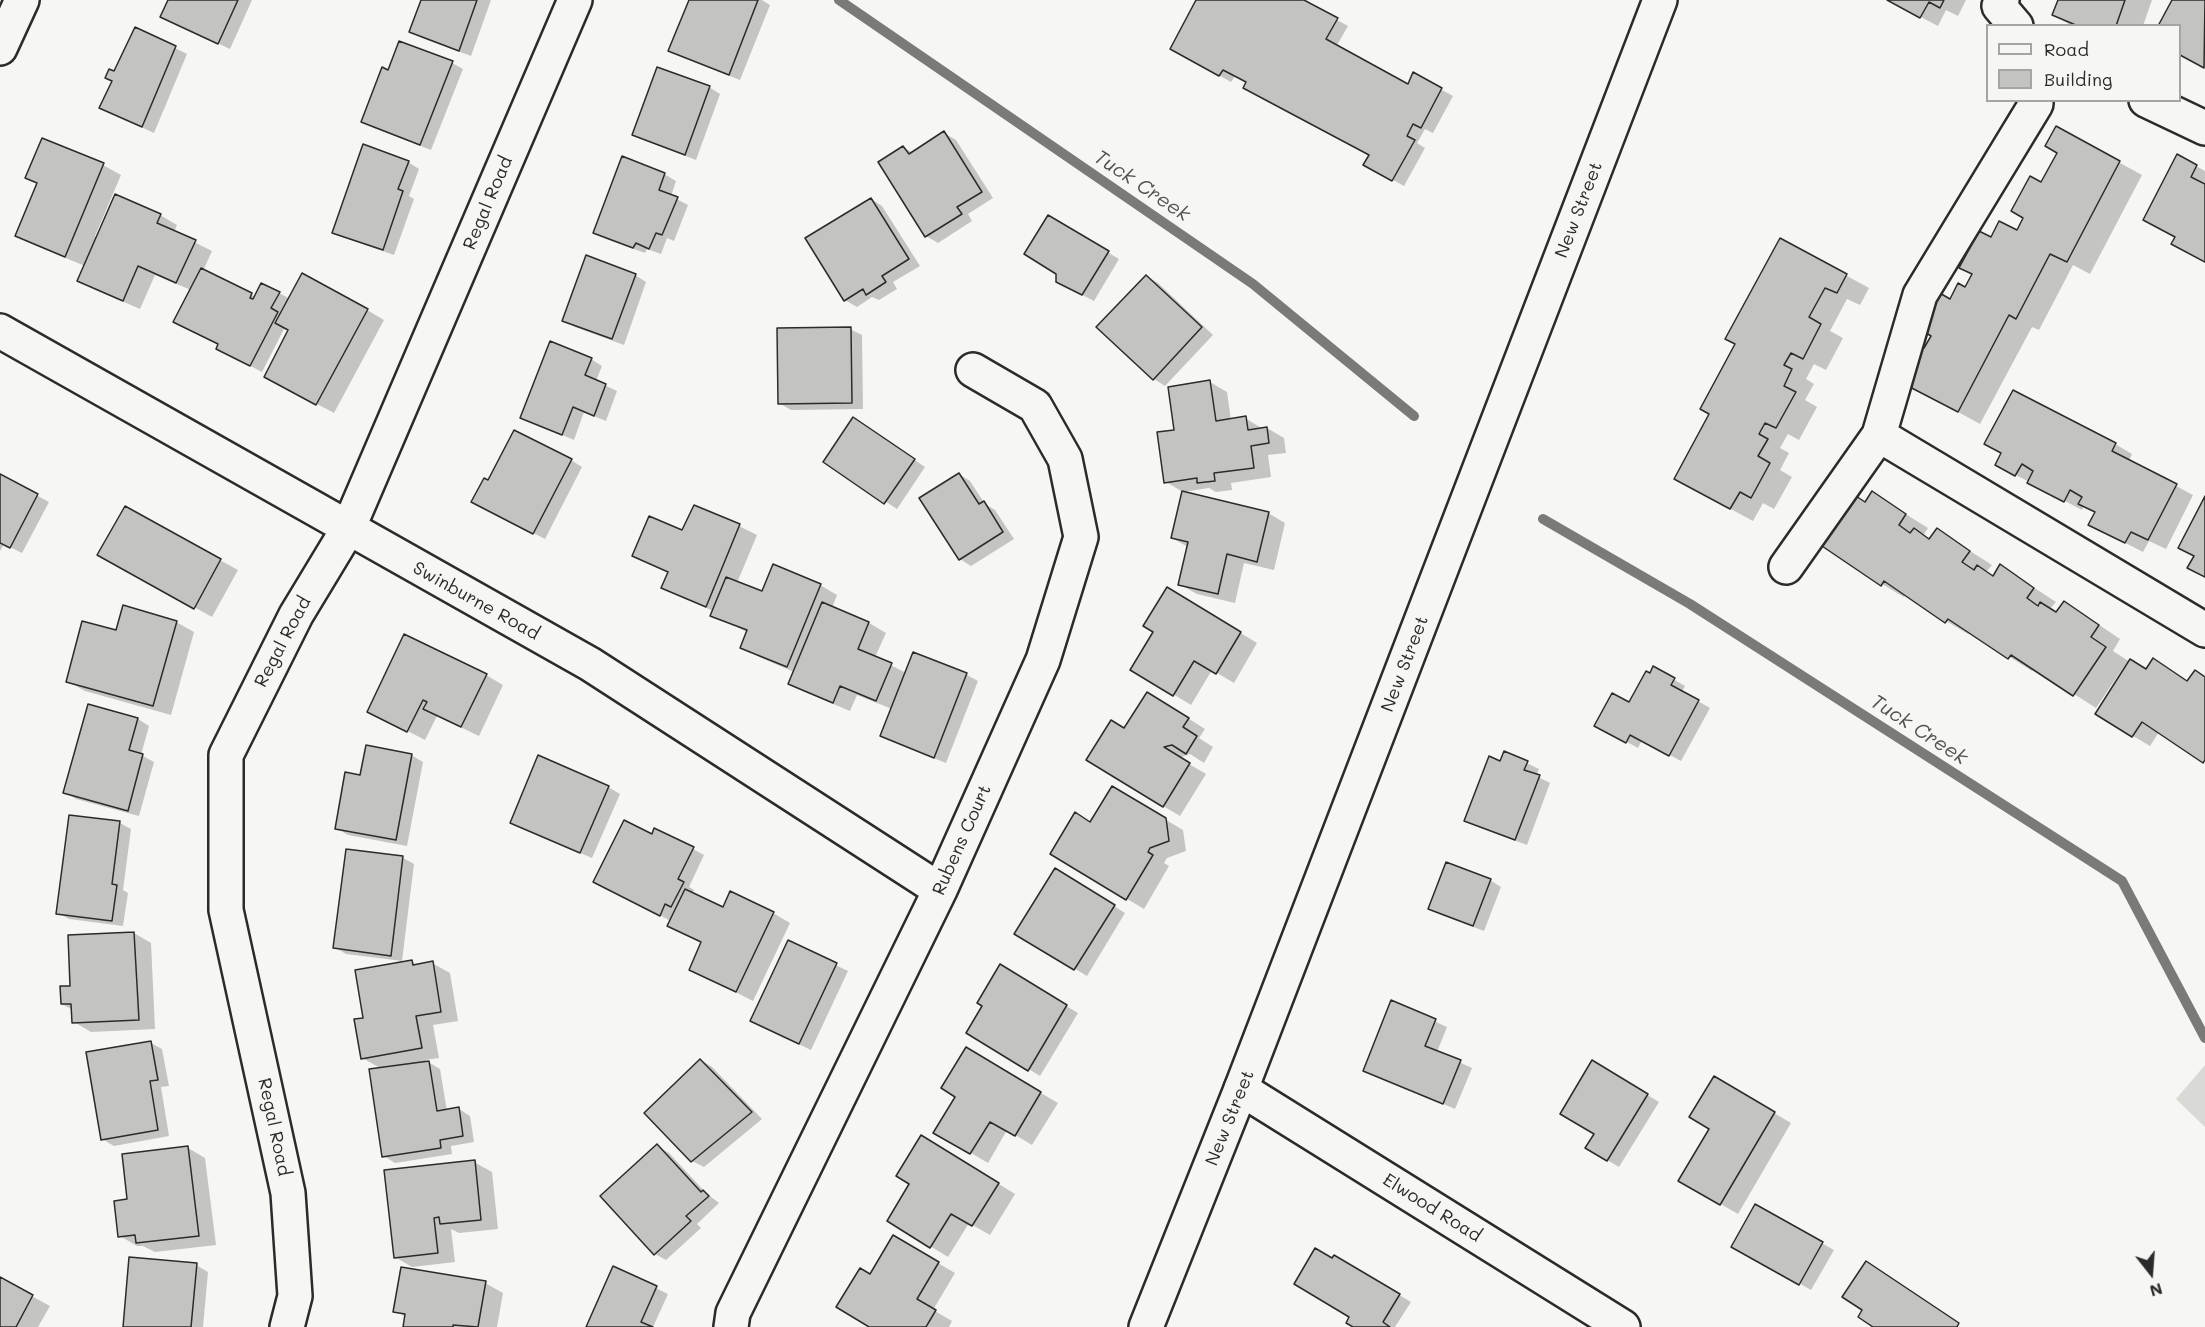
<!DOCTYPE html>
<style>
body{margin:0}
#map{position:relative;width:2205px;height:1327px;overflow:hidden;background:#f6f6f2;font-family:Mali,sans-serif}
canvas{display:block}
.legend{position:absolute;left:1986px;top:24px;width:195px;height:78px;box-sizing:border-box;background:#f6f6f2;border:2px solid #a5a5a2;margin:0;padding:8px 10px;list-style:none;font-size:18px;color:#2b2b2b}
.legend li{display:flex;align-items:center;gap:12px;height:30px}
.legend b{width:30px;border:2px solid #a5a5a2}
.north{position:absolute;left:2121px;top:1243px;width:60px;height:60px;-webkit-text-stroke:4px #f6f6f2;paint-order:stroke;rotate:163deg;font-size:16px;font-weight:700;line-height:24px;text-align:center;color:#2b2b2b}
.north::after{content:'';display:block;margin:auto;width:21px;height:27px;background:#2b2b2b;clip-path:polygon(50% 0,100% 100%,50% 72%,0 100%)}
</style>
<div id="map">
<canvas width="2205" height="1327"></canvas>
<ul class="legend">
<li><b style="height:8px;background:#f6f6f2"></b>Road</li>
<li><b style="height:16px;background:#c3c3c0"></b>Building</li>
</ul>
<div class="north">N</div>
</div>
<script>
const ctx = document.querySelector('canvas').getContext('2d');
ctx.lineJoin = 'round';
function fillPath(path, color) { ctx.fillStyle = color; ctx.fill(path, 'evenodd'); }
const poly = rows => new Path2D(rows.map(r => 'M' + r).join(''));
function strokePath(path, color, width, dash) { ctx.strokeStyle = color; ctx.lineWidth = width; ctx.lineCap = dash ? 'butt' : 'round'; ctx.setLineDash(dash || []); ctx.stroke(path); }
function drawText(font, color, halo, rows, align = 'center') {
  ctx.font = font + ' Mali,sans-serif'; ctx.lineWidth = 4.5; ctx.setLineDash([]); ctx.textBaseline = 'middle'; ctx.strokeStyle = halo; ctx.fillStyle = color; for (const [text, x, y, turn = 0] of rows) {
    ctx.save(); ctx.translate(x, y); ctx.rotate((+turn || 0) * Math.PI / 180); ctx.textAlign = isNaN(turn) ? turn : align; if (halo) ctx.strokeText(text, 0, 0); ctx.fillText(text, 0, 0); ctx.restore();
  }
}
fillPath(poly([
 [2205,1065,2205,1127,2176,1099]
]), '#d9d9d5');
fillPath(poly([
 [170,0,252,0,230,49,162,17],
 [422,0,491,0,471,56,422,38,411,32],
 [690,0,762,0,770,5,740,80,682,57,670,51],
 [1198,0,1301,0,1348,26,1336,47,1408,86,1414,75,1453,96,1433,133,1425,129,1417,143,1425,148,1404,186,1377,171,1371,155,1248,82,1235,76,1231,82,1172,49],
 [1888,0,1966,0,1958,16,1946,10,1938,26],
 [2059,0,2152,0,2143,26,2072,26,2054,15],
 [2174,0,2205,0,2205,68,2180,54,2180,26],
 [135,28,187,54,154,133,113,114,115,73],
 [452,63,463,69,431,150,374,128,363,122,389,72],
 [709,87,720,94,696,160,646,141,634,135],
 [2056,128,2142,175,2090,274,2073,265,2039,330,2032,327,1980,424,1929,396,1925,350,1951,301,1966,289,1992,239,2017,232,2059,152],
 [944,133,956,140,993,198,968,214,972,221,938,243,926,236,903,147,913,153],
 [43,140,103,165,121,175,95,236,97,237,160,215,177,225,174,232,212,251,203,271,256,297,279,293,290,299,367,310,384,320,334,413,283,386,290,330,285,327,262,372,229,355,220,344,191,290,155,275,140,309,96,290,79,280,85,266,34,245,17,235,38,184,27,178],
 [2178,156,2205,171,2205,262,2176,237],
 [408,162,419,169,409,196,414,199,394,255,345,238,333,232],
 [664,174,676,181,671,196,688,205,674,241,667,238,661,254,647,249,645,253,606,239,595,232],
 [871,199,882,206,920,266,893,282,897,289,879,300,872,297,857,307,845,300,808,238],
 [1048,217,1119,259,1094,301,1069,288],
 [1781,240,1869,288,1860,305,1847,299,1830,331,1843,338,1826,370,1814,364,1806,379,1814,384,1805,400,1817,407,1799,440,1788,434,1780,448,1789,453,1780,470,1792,477,1774,509,1763,503,1753,521,1699,492,1711,414,1737,344],
 [635,275,646,282,624,345,575,327,564,320],
 [1146,276,1158,283,1213,335,1165,386,1154,379],
 [850,329,862,335,863,409,791,410,779,403],
 [591,359,602,366,596,381,617,391,606,421,584,412,574,440,522,418],
 [1210,382,1227,392,1231,420,1245,418,1263,429,1267,428,1284,438,1286,453,1268,455,1271,477,1231,483,1232,490,1216,492,1209,488,1183,492,1166,482,1176,431],
 [865,426,925,467,897,509,825,462],
 [2115,444,2132,454,2129,461,2193,495,2166,549,2149,541,2143,552,2108,534,2097,512,2084,505,2082,510,1997,465],
 [571,460,582,467,545,539,484,508,489,482],
 [959,474,970,481,985,504,995,510,1014,539,971,566,960,559],
 [0,475,49,502,22,553,4,544,0,551],
 [1872,493,1928,528,1923,536,1930,540,1937,530,1992,565,1986,572,1994,577,2001,566,2056,602,2050,609,2057,613,2064,603,2086,616,2120,639,2113,651,2130,662,2147,670,2189,682,2205,677,2205,762,2159,732,2150,746,2133,736,2129,663,2127,662,2096,708,2033,668,2032,671,1970,632,1968,634,1946,621,1906,594,1904,597,1882,584,1866,503],
 [694,507,739,526,757,535,737,583,762,593,820,585,837,595,832,608,869,623,886,633,875,657,906,673,914,654,967,675,978,681,946,763,893,742,882,736,892,709,857,695,850,711,807,693,789,684,794,672,759,657,742,647,747,632,712,615,713,611,663,587,669,573,634,556,683,532],
 [125,508,238,570,212,617,116,564],
 [1268,513,1285,523,1274,570,1244,563,1235,603,1197,594,1179,584,1188,547,1172,538],
 [1185,599,1257,643,1234,683,1212,670,1191,705,1132,669],
 [176,622,194,632,171,715,85,691,67,681,117,632],
 [1654,668,1685,686,1682,692,1710,708,1681,761,1642,740,1638,748,1596,725,1630,704],
 [486,675,503,685,479,736,437,716,425,740,369,711],
 [1164,703,1205,729,1199,738,1213,747,1204,763,1190,754,1179,758,1206,774,1180,816,1163,806,1125,729],
 [89,706,138,719,149,726,141,755,154,762,139,816,76,799,65,792],
 [1505,753,1539,769,1536,776,1550,783,1527,845,1478,827,1466,820],
 [411,755,423,762,407,846,348,835,336,828,362,777],
 [608,787,620,794,592,858,523,829],
 [1112,788,1183,830,1186,851,1167,858,1164,863,1169,866,1144,909,1052,854,1091,823],
 [120,823,131,829,123,890,128,893,123,926,69,919,58,913],
 [652,836,693,849,704,855,689,887,694,890,692,894,723,909,773,913,790,923,753,1001,690,969,703,943,669,926,671,921,606,888],
 [347,850,403,858,414,864,402,961,346,954,334,947],
 [1067,876,1125,913,1087,976,1016,933],
 [1490,880,1501,887,1484,931,1441,915,1430,908],
 [134,933,151,943,155,1029,91,1032,74,1022,73,1010,62,1004,72,987],
 [788,942,848,971,811,1050,763,1027],
 [412,962,418,966,432,963,450,973,458,1021,433,1025,439,1058,425,1060,440,1069,447,1111,459,1109,470,1116,474,1142,451,1146,452,1154,395,1163,384,1156,382,1069,362,1058,365,1019],
 [1000,967,1078,1013,1040,1076,968,1032,984,1006],
 [1392,1002,1447,1027,1437,1052,1472,1068,1455,1109,1364,1070],
 [151,1043,162,1049,169,1086,161,1087,169,1136,114,1146,102,1139],
 [966,1049,1058,1103,1032,1145,1007,1130,988,1163,935,1132,957,1096],
 [701,1060,712,1067,762,1119,704,1167,692,1161],
 [1593,1062,1659,1102,1619,1167,1587,1148,1596,1133],
 [1714,1078,1791,1123,1738,1214,1681,1181,1712,1128],
 [657,1146,669,1153,706,1193,719,1203,697,1224,701,1228,666,1260,655,1254],
 [939,1147,1015,1194,990,1235,969,1223,948,1257,889,1221],
 [188,1148,205,1158,216,1245,155,1252,143,1246,137,1246,120,1236,129,1201],
 [474,1162,492,1172,498,1229,459,1233,451,1229,455,1262,412,1267,395,1257],
 [1756,1206,1834,1250,1811,1290,1733,1246],
 [893,1237,955,1273,933,1310,952,1321,949,1327,872,1327,870,1276],
 [1335,1257,1411,1302,1395,1327,1356,1327,1333,1260],
 [196,1265,208,1272,203,1327,124,1327],
 [614,1268,668,1294,653,1327,588,1327],
 [0,1279,50,1306,38,1327,0,1327],
 [485,1283,503,1293,497,1327,404,1327,406,1317,395,1311]
]), '#0003');
strokePath(poly([
 [839,0,1253,284,1414,416],
 [1543,519,1690,604,2122,881,2205,1038]
]), '#7a7a78', 10);
const building = poly([
 [168,0,238,0,218,44,160,17,168,0],
 [421,0,477,0,459,51,409,32,421,0],
 [689,0,758,0,729,75,668,51,689,0],
 [1196,0,1304,0,1338,18,1326,39,1408,84,1413,72,1442,88,1421,128,1413,124,1407,136,1415,140,1392,181,1363,165,1369,155,1243,88,1246,82,1223,70,1219,76,1170,49,1196,0],
 [1887,0,1944,0,1940,8,1929,2,1920,18,1887,0],
 [2058,0,2125,0,2116,26,2078,26,2052,15,2058,0],
 [2172,0,2205,0,2204,68,2180,55,2180,26,2158,26,2172,0],
 [135,27,176,46,142,127,99,108,112,81,105,78,109,69,114,71,135,27],
 [399,41,453,61,420,145,361,122,382,67,388,70,399,41],
 [657,67,710,86,685,155,632,135,657,67],
 [2056,126,2120,161,2067,262,2050,254,2016,319,2009,315,1958,412,1904,384,1912,341,1924,348,1931,336,1918,328,1938,292,1950,299,1958,283,1965,287,1972,274,1959,268,1979,231,1991,237,1999,221,2017,230,2023,218,2011,211,2030,176,2041,182,2057,153,2045,146,2056,126],
 [944,131,982,192,957,207,962,214,925,237,878,162,903,146,909,154,944,131],
 [42,138,104,163,65,257,15,236,37,183,25,178,42,138],
 [363,144,409,161,398,189,403,191,383,250,332,233,363,144],
 [2177,154,2197,165,2191,177,2205,184,2205,262,2171,244,2175,237,2143,220,2177,154],
 [622,156,665,173,659,190,678,197,662,235,656,233,649,249,636,243,633,248,593,233,622,156],
 [115,194,161,214,157,223,196,240,176,283,138,266,123,301,77,281,115,194],
 [871,198,909,259,882,276,886,282,866,295,863,289,844,301,805,238,871,198],
 [1048,215,1109,251,1082,295,1056,282,1056,274,1024,254,1048,215],
 [1780,238,1847,274,1837,293,1825,288,1809,317,1821,324,1803,359,1791,353,1784,365,1792,369,1784,386,1796,392,1776,428,1765,423,1759,434,1768,439,1758,456,1770,463,1751,498,1740,492,1730,509,1674,479,1709,414,1700,409,1735,344,1725,339,1780,238],
 [586,255,636,274,612,339,562,321,586,255],
 [201,268,252,293,250,298,253,299,261,283,280,292,271,308,278,312,250,366,216,349,218,344,173,322,201,268],
 [302,273,368,309,316,405,264,377,288,330,275,323,302,273],
 [1146,275,1202,327,1153,380,1096,327,1146,275],
 [851,327,852,403,778,404,777,328,851,327],
 [550,341,592,358,585,375,606,384,594,416,573,407,562,435,520,418,550,341],
 [1210,380,1216,421,1246,416,1248,430,1267,427,1269,443,1251,446,1254,468,1214,473,1215,481,1197,483,1197,478,1164,483,1157,432,1174,430,1168,387,1210,380],
 [2013,390,2116,443,2112,451,2177,484,2148,540,2131,532,2125,543,2088,525,2095,512,2078,504,2082,497,2070,490,2064,502,2027,483,2033,471,2022,464,2015,476,1995,465,2001,453,1984,444,2013,390],
 [853,417,915,459,884,504,823,462,853,417],
 [514,430,572,459,533,534,471,502,484,478,488,480,514,430],
 [959,473,979,504,984,501,1003,532,959,560,919,498,959,473],
 [0,474,38,494,10,548,0,543,0,474],
 [1182,491,1269,512,1257,562,1227,554,1218,594,1178,585,1188,542,1171,538,1182,491],
 [1872,491,1906,514,1899,525,1910,533,1914,528,1929,539,1937,528,1970,551,1962,562,1974,570,1977,565,1993,576,2000,564,2034,588,2027,598,2038,606,2040,602,2056,612,2064,601,2099,625,2091,637,2106,647,2073,696,2011,655,2008,659,1948,619,1945,623,1884,581,1881,586,1816,542,1850,492,1865,502,1872,491],
 [2205,496,2205,577,2187,568,2194,556,2178,548,2205,496],
 [694,505,740,524,706,607,661,588,668,572,632,556,649,516,682,530,694,505],
 [125,506,221,559,194,609,97,555,125,506],
 [773,564,821,584,787,667,740,648,747,630,710,616,726,577,762,591,773,564],
 [1167,587,1241,632,1216,674,1194,661,1173,696,1130,670,1153,632,1143,626,1167,587],
 [822,602,869,622,858,649,892,663,876,701,840,686,833,703,788,684,822,602],
 [123,605,177,621,153,706,66,682,82,621,116,630,123,605],
 [404,634,487,674,461,727,423,709,427,702,423,700,407,732,367,712,404,634],
 [913,652,967,673,934,758,880,736,913,652],
 [2153,658,2187,681,2195,670,2205,677,2205,760,2203,763,2142,722,2132,737,2095,714,2130,659,2146,669,2153,658],
 [1653,666,1675,678,1671,685,1699,700,1669,756,1630,735,1626,743,1594,726,1612,693,1629,702,1646,671,1650,673,1653,666],
 [1147,692,1189,718,1183,727,1197,736,1186,754,1172,745,1164,747,1190,763,1163,807,1086,760,1111,720,1124,728,1147,692],
 [88,704,138,718,129,750,143,754,128,811,63,793,88,704],
 [366,745,412,754,396,840,335,829,345,772,360,775,366,745],
 [1504,751,1528,761,1524,770,1540,775,1515,840,1464,821,1489,756,1500,761,1504,751],
 [538,755,609,786,580,853,510,823,538,755],
 [1112,786,1166,818,1169,841,1150,848,1148,852,1153,855,1126,900,1050,854,1075,812,1090,822,1112,786],
 [69,815,120,821,112,884,117,885,112,921,56,914,69,815],
 [624,820,652,834,654,828,694,847,678,879,684,882,671,907,665,904,660,916,593,882,624,820],
 [346,849,403,856,391,956,333,948,346,849],
 [1446,862,1491,879,1473,926,1428,909,1446,862],
 [1055,868,1115,905,1074,970,1014,934,1055,868],
 [685,889,723,907,730,891,774,912,736,992,689,970,701,942,667,926,685,889],
 [134,932,139,1020,72,1023,71,1004,61,1004,60,986,70,986,68,935,134,932],
 [788,940,837,963,799,1044,750,1021,788,940],
 [412,960,413,965,433,961,441,1012,416,1016,422,1048,361,1059,354,1019,363,1018,355,970,412,960],
 [1000,964,1067,1005,1028,1071,966,1033,982,1006,977,1003,1000,964],
 [1391,1000,1436,1019,1425,1046,1461,1060,1443,1104,1363,1071,1391,1000],
 [151,1041,158,1080,150,1081,158,1130,101,1140,86,1052,151,1041],
 [966,1047,1041,1092,1015,1136,990,1122,970,1154,933,1133,955,1097,941,1088,966,1047],
 [700,1059,752,1112,691,1162,644,1113,700,1059],
 [1592,1060,1648,1094,1607,1161,1585,1148,1594,1134,1560,1114,1592,1060],
 [429,1061,437,1111,459,1107,463,1136,440,1140,441,1148,382,1157,369,1069,429,1061],
 [1714,1076,1775,1112,1720,1205,1678,1181,1709,1129,1689,1117,1714,1076],
 [921,1135,999,1183,972,1226,951,1214,930,1248,887,1221,909,1184,896,1176,921,1135],
 [657,1144,701,1192,703,1190,709,1196,686,1216,691,1221,654,1255,600,1196,657,1144],
 [188,1146,199,1236,136,1243,135,1235,118,1237,114,1201,127,1199,122,1154,188,1146],
 [475,1160,481,1220,440,1224,439,1217,434,1218,438,1253,394,1258,384,1170,475,1160],
 [1755,1204,1823,1242,1799,1285,1731,1247,1755,1204],
 [893,1235,939,1262,917,1299,936,1310,926,1327,869,1327,836,1307,860,1268,870,1274,893,1235],
 [1315,1248,1332,1258,1334,1255,1400,1294,1383,1322,1390,1327,1353,1327,1346,1323,1349,1317,1294,1284,1315,1248],
 [129,1257,197,1263,191,1327,123,1327,129,1257],
 [1866,1261,1959,1323,1957,1327,1873,1327,1858,1317,1862,1310,1842,1297,1866,1261],
 [613,1266,657,1286,641,1322,653,1327,586,1327,613,1266],
 [401,1267,486,1281,478,1327,453,1325,453,1327,403,1327,405,1314,393,1312,401,1267],
 [0,1277,33,1295,16,1327,0,1327,0,1277]
]);
fillPath(building, '#c3c3c0');
strokePath(building, '#2b2b2b', 1.5);
const minor = poly([
 [2002,0,1999,6,2016,26],
 [0,48,22,0],
 [2146,100,2205,128],
 [0,331,590,664,940,890],
 [1879,435,2205,630],
 [1786,567,1879,435,1920,295,2036,104,2036,100],
 [1241,1089,1623,1327],
 [287,1327,295,1296,288,1193,226,910,226,755,296,615,348,529,575,0],
 [731,1327,733,1313,940,890,1043,660,1081,537,1065,459,1035,406,973,370]
]);
const major = poly([
 [1146,1327,1241,1089,1660,0]
]);
strokePath(minor, '#2b2b2b', 38);
strokePath(major, '#2b2b2b', 38);
strokePath(minor, '#f6f6f2', 33);
strokePath(major, '#f6f6f2', 33);
drawText('18px', '#2b2b2b', '#f6f6f2', [
 ["Regal Road",488,203,-67],
 ["New Street",1579,210,-69],
 ["Swinburne Road",476,601,29],
 ["Regal Road",283,642,-62],
 ["New Street",1405,664,-69],
 ["Rubens Court",962,840,-66],
 ["New Street",1230,1118,-68],
 ["Regal Road",274,1127,78],
 ["Elwood Road",1432,1208,32]
]);
drawText('italic 20px', '#525251', '#f6f6f2', [
 ["Tuck Creek",1142,186,34],
 ["Tuck Creek",1919,730,33]
]);
</script>
